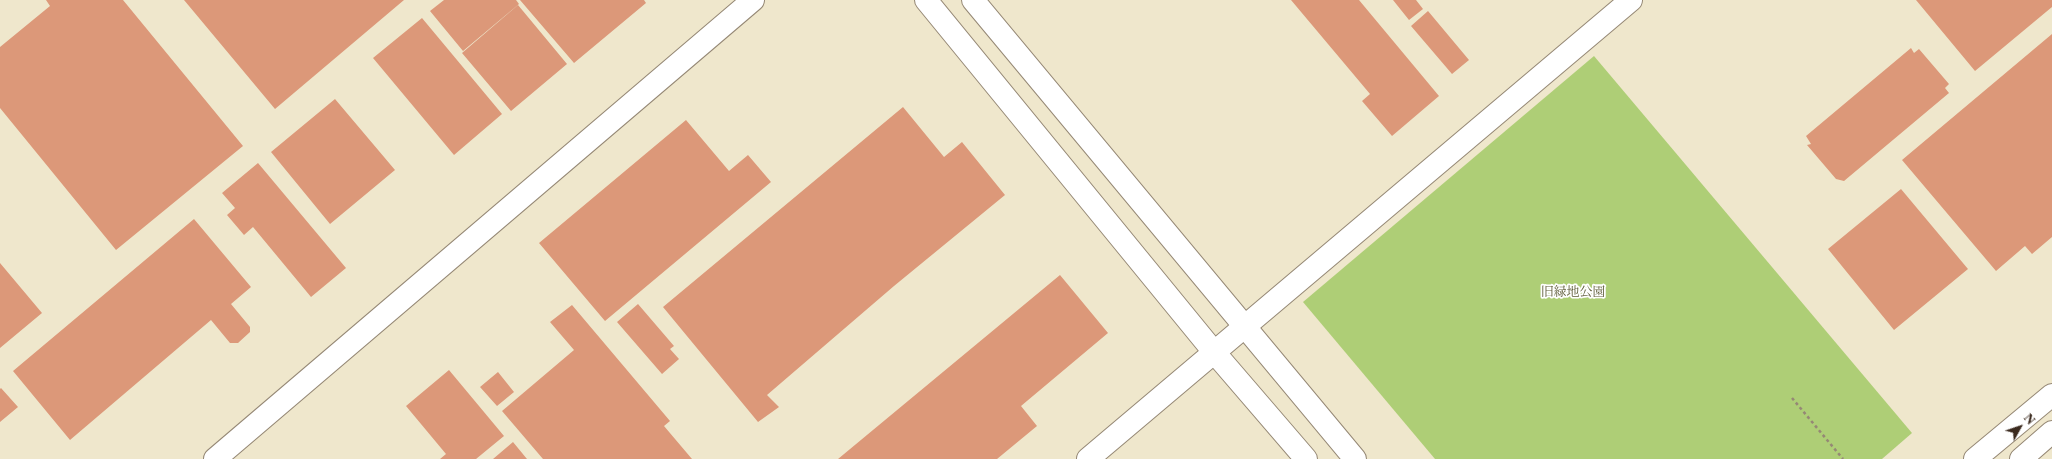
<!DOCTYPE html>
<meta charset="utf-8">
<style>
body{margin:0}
#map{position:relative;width:2052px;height:459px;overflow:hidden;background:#efe7cc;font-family:"Libre Caslon Text",serif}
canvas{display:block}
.north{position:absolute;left:2000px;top:407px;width:40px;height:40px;-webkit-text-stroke:3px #fff;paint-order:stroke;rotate:50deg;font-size:11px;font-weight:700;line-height:16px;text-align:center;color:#3b2a1e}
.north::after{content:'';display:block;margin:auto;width:14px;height:18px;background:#3b2a1e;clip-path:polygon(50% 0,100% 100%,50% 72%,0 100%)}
</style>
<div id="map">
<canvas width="2052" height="459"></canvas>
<div class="north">N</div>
</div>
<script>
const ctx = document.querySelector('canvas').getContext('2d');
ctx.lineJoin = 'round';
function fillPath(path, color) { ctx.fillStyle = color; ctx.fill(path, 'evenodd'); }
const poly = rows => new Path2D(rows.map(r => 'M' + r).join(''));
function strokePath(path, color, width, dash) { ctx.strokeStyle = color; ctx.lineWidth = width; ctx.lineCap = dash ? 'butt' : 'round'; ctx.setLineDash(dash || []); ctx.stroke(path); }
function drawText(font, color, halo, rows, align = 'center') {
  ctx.font = font + ' "Libre Caslon Text","Noto Serif JP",serif'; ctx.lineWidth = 3.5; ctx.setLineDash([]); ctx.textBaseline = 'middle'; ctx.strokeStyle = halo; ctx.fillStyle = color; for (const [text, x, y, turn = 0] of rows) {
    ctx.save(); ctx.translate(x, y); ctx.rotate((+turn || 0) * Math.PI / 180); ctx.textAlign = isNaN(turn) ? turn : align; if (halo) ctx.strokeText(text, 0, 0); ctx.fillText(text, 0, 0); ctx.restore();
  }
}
fillPath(poly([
 [1594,56,1912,433,1882,459,1435,459,1303,302]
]), '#aece76');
fillPath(poly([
 [46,0,123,0,243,146,116,250,0,108,0,47,50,6],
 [184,0,404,0,275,109],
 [444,0,516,0,519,4,463,51,430,11],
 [520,0,644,0,646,3,574,63],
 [1291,0,1359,0,1439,96,1392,136,1362,101,1370,94],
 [1393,0,1416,0,1423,9,1409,20],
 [1916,0,2052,0,2052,7,1975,71],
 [518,5,567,64,511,111,462,53],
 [1428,11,1469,60,1452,74,1411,26],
 [422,18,502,114,454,155,373,58],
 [2052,34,2052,237,2032,254,2025,246,1996,271,1902,160],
 [1911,48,1914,53,1919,49,1949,84,1945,88,1949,93,1844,181,1836,179,1807,145,1811,144,1806,136],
 [335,99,395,170,330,224,271,152],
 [903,107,944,157,962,142,1005,195,894,286,767,395,779,407,758,422,663,307],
 [686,120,729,171,748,155,771,182,605,321,539,243],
 [258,163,346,268,311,297,253,227,244,235,227,215,235,208,222,193],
 [1901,189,1968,269,1894,330,1828,249],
 [194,219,251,287,231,304,250,327,250,332,238,343,230,343,211,320,70,440,13,371],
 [0,263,42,313,0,348],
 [1060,275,1108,333,1021,406,1037,426,997,459,838,459],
 [638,304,674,346,670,349,679,359,662,374,617,322],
 [572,305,670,421,664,426,692,459,543,459,502,411,574,350,550,322],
 [449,370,504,436,476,459,440,459,446,454,406,406],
 [498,372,514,392,497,406,480,387],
 [1,388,18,407,0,422,0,389],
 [513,442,527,459,493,459]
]), '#dc9879');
const street = poly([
 [215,459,753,0],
 [1088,459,1631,0]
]);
const secondary = poly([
 [926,0,1214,352,1306,459],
 [973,0,1355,459],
 [1975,459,2052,395],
 [2021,459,2052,432]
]);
strokePath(street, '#958875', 24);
strokePath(secondary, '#958875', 24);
strokePath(poly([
 [1792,398,1843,459]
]), '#958875', 2.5, [3, 3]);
strokePath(street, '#fff', 22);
strokePath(secondary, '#fff', 22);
drawText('13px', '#5e5b38', '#fff', [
 ["旧緑地公園",1573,292]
]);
</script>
